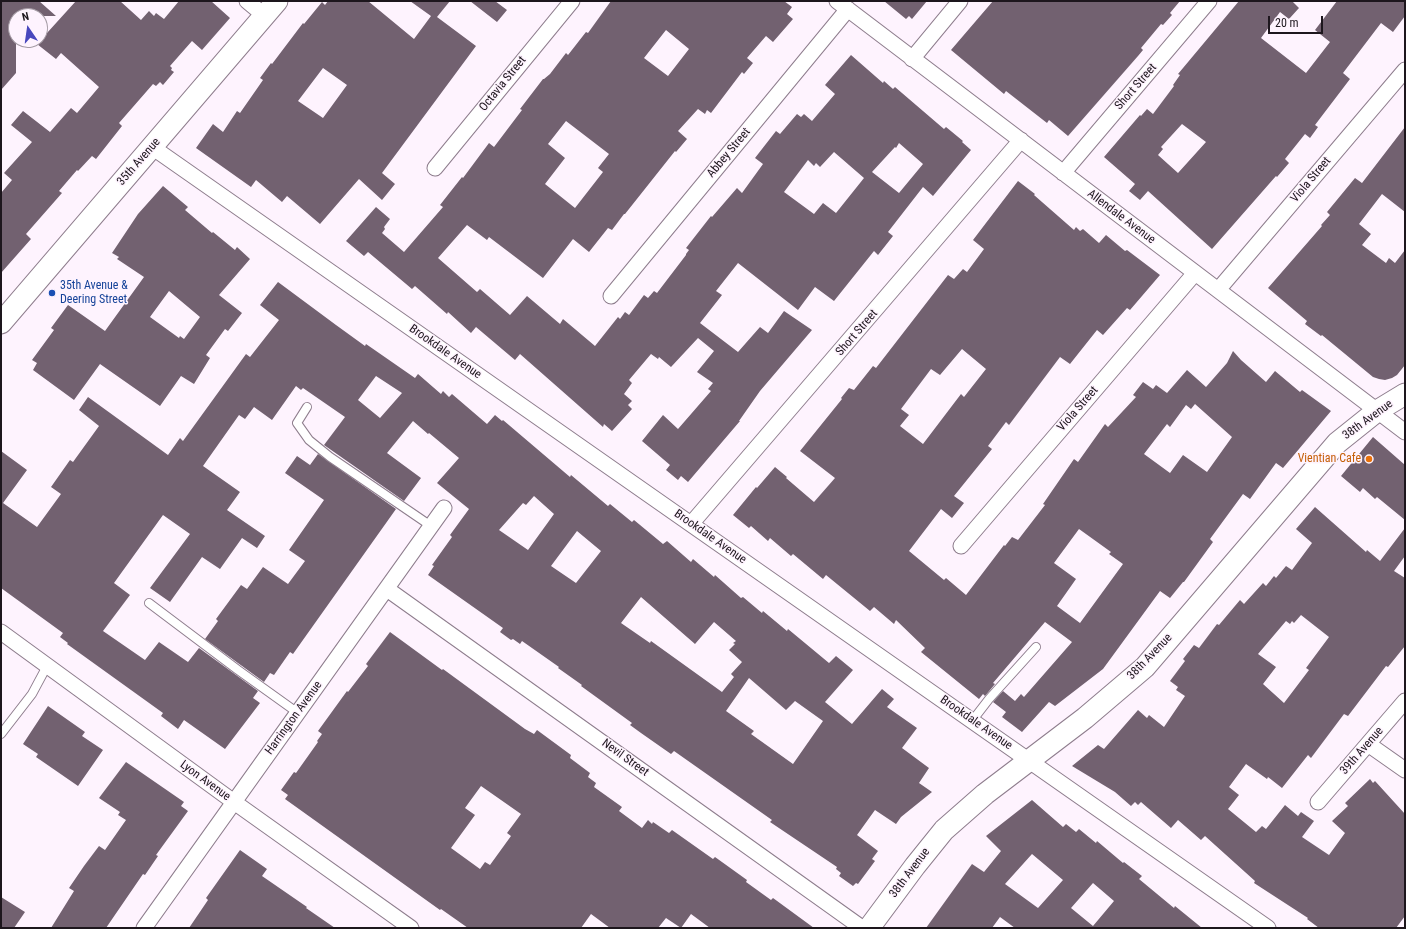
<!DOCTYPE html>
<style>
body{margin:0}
#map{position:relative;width:1406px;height:929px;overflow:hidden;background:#fef3fe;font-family:"Roboto Condensed",sans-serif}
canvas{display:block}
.frame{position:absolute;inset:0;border:2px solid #1d161d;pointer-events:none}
.north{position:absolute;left:8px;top:8px;width:40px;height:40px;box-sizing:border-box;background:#fef3fe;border:1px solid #a49ba4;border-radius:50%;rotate:347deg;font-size:11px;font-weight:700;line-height:16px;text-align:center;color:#1d161d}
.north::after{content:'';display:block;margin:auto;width:14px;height:18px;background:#4847bd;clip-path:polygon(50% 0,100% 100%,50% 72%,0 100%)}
.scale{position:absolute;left:1268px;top:16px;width:55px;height:18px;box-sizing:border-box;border:2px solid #1d161d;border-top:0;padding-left:5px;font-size:12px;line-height:14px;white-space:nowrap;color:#1d161d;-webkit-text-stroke:3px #fef3fe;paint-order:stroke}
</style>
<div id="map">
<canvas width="1406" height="929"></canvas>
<div class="frame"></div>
<div class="north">N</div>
<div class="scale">20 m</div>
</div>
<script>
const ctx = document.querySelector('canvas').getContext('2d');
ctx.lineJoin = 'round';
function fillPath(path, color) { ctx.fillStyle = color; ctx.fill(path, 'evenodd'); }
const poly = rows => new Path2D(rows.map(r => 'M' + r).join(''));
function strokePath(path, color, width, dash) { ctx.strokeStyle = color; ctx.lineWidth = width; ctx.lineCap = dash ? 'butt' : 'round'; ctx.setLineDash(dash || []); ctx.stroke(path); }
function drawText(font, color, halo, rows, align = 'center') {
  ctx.font = font + ' "Roboto Condensed",sans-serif'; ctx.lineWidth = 3; ctx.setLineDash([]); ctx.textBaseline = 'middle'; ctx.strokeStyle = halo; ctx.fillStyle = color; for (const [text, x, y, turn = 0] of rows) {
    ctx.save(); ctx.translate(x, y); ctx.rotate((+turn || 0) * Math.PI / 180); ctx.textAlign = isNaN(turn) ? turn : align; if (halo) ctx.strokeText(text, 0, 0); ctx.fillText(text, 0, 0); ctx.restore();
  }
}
fillPath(poly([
 [1,1,39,1,56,16,16,16,16,73,1,90],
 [76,1,120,1,141,20,149,11,154,16,156,13,164,19,179,1,211,1,230,18,202,50,192,41,170,66,172,68,171,70,174,72,163,85,160,82,156,86,153,84,119,123,122,126,96,159,92,156,78,171,77,170,59,191,62,193,26,234,31,239,1,273,1,193,12,180,4,173,32,142,11,125,23,111,50,132,71,108,77,113,99,87,61,53,56,59,37,44],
 [328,1,368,1,414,39,431,16,410,1,450,1,437,17,476,46,382,173,395,184,382,200,359,179,320,224,287,196,282,202,256,180,251,187,196,148,213,124,223,132,237,111,240,113,263,80,260,78,271,63,272,64,303,23,304,24,322,2,325,5],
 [323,68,347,85,323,118,298,101],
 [470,1,495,1,507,10,497,22],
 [611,1,784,1,792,7,787,14,793,19,773,42,766,36,747,58,753,63,744,74,742,72,711,113,707,110,705,114,698,109,678,131,687,139,676,152,675,151,625,214,624,214,612,230,608,228,589,252,573,239,543,278,489,237,487,240,467,225,438,258,477,292,480,289,510,315,527,296,560,324,563,319,595,346,618,317,620,319,625,312,629,315,644,295,648,298,654,291,657,293,686,255,686,254,689,250,686,248,711,216,712,217,737,188,742,193,763,164,755,158,776,131,780,134,797,114,801,117,804,114,812,121,835,94,825,85,851,55,883,83,884,81,893,89,895,87,944,129,946,127,963,141,962,142,971,150,933,196,923,187,888,232,893,236,878,255,874,251,834,301,815,287,798,310,738,263,716,291,722,295,700,323,738,352,760,327,768,333,784,311,812,330,760,391,739,421,740,421,688,482,681,476,678,480,666,470,670,465,642,441,663,415,678,429,711,391,708,389,713,383,697,372,714,351,698,338,671,367,659,357,658,359,651,354,629,380,632,383,624,394,632,401,628,405,632,409,612,431,604,424,603,427,520,354,515,360,476,327,471,333,448,312,447,314,415,286,412,289,368,252,364,256,346,241,376,207,390,219,384,227,385,229,382,233,404,252,443,207,440,205,462,177,463,178,489,143,494,147,522,110,520,109,543,79,544,79,550,74,566,53,568,55,586,32,588,33],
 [666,30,689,49,668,76,644,58],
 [566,121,609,154,598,168,603,172,575,208,545,184,565,158,548,144],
 [899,143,923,164,899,193,872,172,895,147,896,148],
 [834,152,864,178,836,213,823,203,814,214,784,192,808,160,814,166,816,163,820,167],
 [884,1,927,1,912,19,909,16,906,19],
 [993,1,1180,1,1170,13,1172,15,1163,25,1161,24,1141,48,1143,50,1138,56,1068,136,1049,120,1047,123,1006,91,1004,94,951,50],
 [1239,1,1292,1,1299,8,1289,19,1280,12,1261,38,1306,73,1330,42,1315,30,1337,1,1405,1,1405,16,1393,32,1381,23,1343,73,1350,79,1315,125,1318,127,1310,138,1305,134,1285,159,1289,163,1277,177,1276,176,1212,249,1148,191,1140,200,1129,191,1135,184,1104,157,1140,115,1141,116,1147,109,1153,114,1174,86,1173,85,1180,75,1178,74],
 [1182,124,1206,142,1178,173,1158,155,1163,149,1161,147],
 [1405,127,1405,212,1382,194,1359,224,1371,234,1362,245,1386,263,1389,258,1395,263,1405,250,1405,365,1397,375,1392,378,1385,380,1379,379,1373,377,1322,335,1321,336,1305,324,1307,321,1268,288,1322,226,1321,225,1330,215,1327,212,1355,178,1362,183],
 [1018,181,1035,194,1034,195,1074,230,1076,227,1080,231,1083,229,1099,243,1106,235,1125,251,1127,250,1160,275,1130,310,1127,308,1103,335,1097,330,1070,364,1060,357,1009,425,1006,422,988,446,992,449,954,496,964,503,952,518,941,509,909,551,944,580,946,578,966,595,1004,545,1005,546,1012,537,1018,540,1045,505,1043,504,1074,459,1078,462,1105,424,1108,427,1136,397,1133,395,1143,382,1153,389,1156,385,1167,393,1187,370,1206,387,1227,363,1233,351,1241,360,1266,382,1275,371,1300,392,1302,390,1331,411,1283,468,1276,463,1250,499,1243,494,1210,539,1213,542,1184,582,1183,582,1170,598,1160,591,1103,669,1055,706,1049,702,1022,732,1002,717,1006,712,993,702,1003,691,1015,701,1021,694,1024,697,1072,642,1045,622,993,683,995,684,985,696,983,694,979,699,921,652,925,648,896,620,894,624,874,607,870,611,826,575,823,579,793,554,791,556,770,538,768,541,751,526,749,528,733,515,756,487,757,488,775,467,787,477,786,478,814,502,835,478,800,451,842,399,841,398,849,388,854,390,873,366,876,368,948,275,954,279,963,269,967,272,984,249,973,240],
 [962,349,986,369,964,397,961,394,923,444,900,426,909,415,901,409,931,369,940,375],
 [1195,404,1232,437,1207,472,1183,455,1170,473,1144,454,1167,424,1170,427,1186,405,1191,409],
 [1079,529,1111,552,1109,554,1123,564,1080,623,1057,606,1076,579,1054,563],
 [163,186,188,207,185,210,212,233,213,232,235,250,237,247,250,259,219,295,242,313,228,331,225,329,206,355,210,358,194,384,181,376,160,406,100,364,74,400,33,370,37,363,32,360,54,330,51,328,68,305,105,331,144,277,117,259,119,257,112,253,138,214],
 [169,291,200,317,184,339,180,336,179,338,150,317],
 [278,282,336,325,365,346,366,344,415,378,418,374,441,394,443,391,449,397,452,394,487,424,495,415,502,421,503,420,570,477,571,475,608,506,610,504,632,522,634,520,663,544,667,541,691,562,693,559,714,577,715,575,741,598,743,597,762,613,763,611,787,631,788,629,829,663,836,656,853,670,825,702,852,724,882,689,894,699,887,707,917,728,902,748,929,768,919,783,932,792,901,817,896,824,875,810,857,835,878,851,872,859,875,861,858,884,856,883,853,886,839,876,841,873,836,869,837,867,770,822,772,820,674,751,671,754,641,733,630,725,632,723,581,686,582,685,558,668,559,667,522,641,520,644,513,639,511,640,500,632,503,628,428,575,434,566,432,565,452,537,450,535,469,509,437,483,459,458,429,433,428,434,413,421,387,453,421,478,404,501,324,445,345,417,303,388,301,390,296,386,272,420,254,407,245,419,239,415,203,466,240,492,227,510,265,536,257,548,242,538,220,569,202,557,170,602,150,588,190,534,163,515,114,583,130,595,103,631,145,660,159,642,188,662,199,648,258,691,253,698,260,703,225,749,184,720,178,729,161,716,163,713,67,644,68,643,60,637,63,633,1,588,1,451,27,470,3,503,37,527,61,494,51,487,70,460,73,462,99,426,79,410,88,397,168,455,180,438,183,441,246,354,250,357,279,320,260,305],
 [376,376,402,393,380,418,358,400],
 [534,496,554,514,528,550,499,530,523,503,526,505],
 [577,531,601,551,576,583,551,566],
 [641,597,695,644,714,622,736,641,733,643,735,644,729,650,742,662,731,674,734,677,722,692,651,641,650,643,621,623],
 [749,678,786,710,795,701,823,721,793,764,751,734,754,731,726,711],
 [1373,437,1405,465,1405,520,1377,497,1375,499,1363,488,1360,492,1341,476],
 [318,454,396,509,293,654,290,652,274,675,270,673,264,682,205,639,218,621,216,619,241,585,247,589,263,567,288,584,305,561,289,550,324,500,285,473,297,456,310,465],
 [1315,507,1366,552,1367,550,1380,561,1405,528,1405,556,1394,571,1405,578,1405,646,1388,667,1386,666,1348,716,1344,714,1311,758,1308,755,1282,788,1268,777,1267,779,1246,764,1229,787,1239,795,1228,809,1256,832,1262,826,1266,829,1285,805,1298,816,1301,812,1314,821,1302,837,1329,855,1345,833,1332,821,1348,806,1345,803,1370,779,1373,783,1375,781,1405,814,1405,916,1396,928,1319,928,1307,919,1308,918,1254,883,1255,881,1205,836,1201,840,1178,820,1171,828,1141,802,1138,805,1135,802,1131,806,1115,792,1072,766,1098,745,1104,749,1138,710,1147,718,1149,715,1164,727,1185,696,1176,690,1178,687,1170,681,1185,661,1183,659,1194,645,1199,648,1217,624,1219,625,1240,600,1244,604,1263,583,1266,586,1274,576,1276,578,1286,566,1292,570,1312,543,1296,529],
 [1301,615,1329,637,1306,668,1309,670,1284,703,1263,684,1276,667,1258,654,1286,621,1290,624,1292,621,1294,623],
 [390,632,442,670,443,669,525,729,534,734,537,730,571,755,570,758,590,773,588,777,596,783,594,787,622,807,619,811,642,828,648,820,652,824,653,822,669,833,672,830,713,859,715,857,747,880,746,882,771,900,773,898,814,928,710,928,691,914,681,928,666,918,658,928,610,928,591,914,581,928,468,928,441,909,440,910,285,799,288,795,281,790,294,772,296,773,318,742,317,741,322,734,318,731,347,691,348,692,368,666,366,664],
 [481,786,521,814,507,833,511,836,490,865,485,862,480,869,451,848,475,815,465,808],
 [48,706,85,732,82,736,103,750,78,786,36,757,38,754,23,744],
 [126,762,184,802,181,806,188,811,156,855,158,856,145,875,143,874,106,928,51,928,74,891,69,888,84,866,99,846,105,850,126,820,118,815,120,812,99,798],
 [1032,800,1063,827,1066,824,1076,832,1079,829,1096,843,1097,841,1123,863,1124,862,1142,876,1139,879,1174,908,1175,906,1202,928,1015,928,1000,917,992,928,926,928,972,864,984,872,1001,851,986,836],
 [1032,854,1063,880,1038,908,1005,884],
 [1093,883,1114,901,1093,926,1071,908],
 [240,850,267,869,262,876,307,907,306,908,335,928,189,928,208,900,206,898],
 [1,897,25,912,14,928,1,928]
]), '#726170');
const lane = poly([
 [307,407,297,423,309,440,330,457,431,526],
 [149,603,238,670,298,713],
 [972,721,989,699,1036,647],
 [1,734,32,694,47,666]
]);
const street = poly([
 [247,1,265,16],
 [837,1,1405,432],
 [912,59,960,1],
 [152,147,1268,928],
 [435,168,572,1],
 [1063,173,1209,1],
 [1218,290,1405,70],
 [611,296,848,9],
 [691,524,1021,140],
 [961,546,1195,273],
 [387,589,862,928],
 [1,632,234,802,411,928],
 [1368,744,1405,770],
 [1318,802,1405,701],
 [144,928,444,508]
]);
const secondary = poly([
 [1,323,277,1],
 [869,928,915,866,944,830,985,794,1085,718,1145,667,1337,443,1377,411,1405,394]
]);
strokePath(lane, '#8e7d8d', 10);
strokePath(street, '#8e7d8d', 17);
strokePath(secondary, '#8e7d8d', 23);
strokePath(lane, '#fff', 8);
strokePath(street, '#fff', 15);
strokePath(secondary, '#fff', 21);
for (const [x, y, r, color] of [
 [52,293,4,"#1a4fb4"],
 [1369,459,4,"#e8710a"]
]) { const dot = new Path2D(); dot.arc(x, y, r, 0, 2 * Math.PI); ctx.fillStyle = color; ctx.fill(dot); strokePath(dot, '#fef3fe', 1.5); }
drawText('12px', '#1d161d', '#fef3fe', [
 ["Octavia Street",503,84,-51],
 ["Short Street",1136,87,-49],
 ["Abbey Street",729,153,-50],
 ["35th Avenue",139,162,-49],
 ["Viola Street",1311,180,-50],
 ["Allendale Avenue",1121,217,37],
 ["Short Street",857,333,-49],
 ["Brookdale Avenue",445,352,35],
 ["Viola Street",1078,409,-49],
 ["38th Avenue",1368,420,-36],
 ["Brookdale Avenue",710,537,35],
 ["38th Avenue",1150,657,-46],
 ["Harrington Avenue",294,718,-54],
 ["Brookdale Avenue",976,723,35],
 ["39th Avenue",1362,751,-49],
 ["Nevil Street",625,758,36],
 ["Lyon Avenue",205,781,36],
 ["38th Avenue",910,873,-53]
]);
drawText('12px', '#164399', '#fef3fe', [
 ["35th Avenue &",60,286],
 ["Deering Street",60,300]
], 'left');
drawText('12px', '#c56008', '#fef3fe', [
 ["Vientian Cafe",1361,459]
], 'right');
</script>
